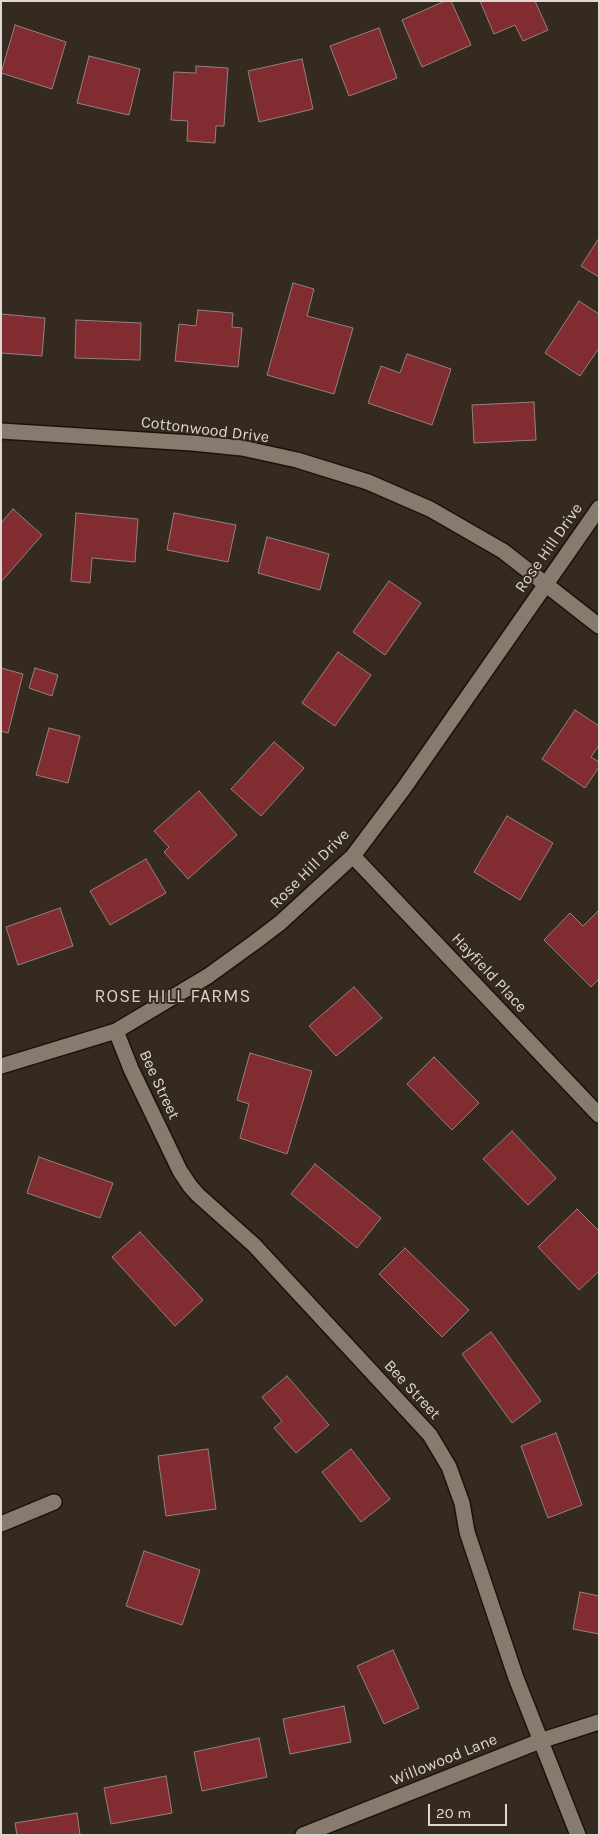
<!DOCTYPE html>
<style>
body{margin:0}
#map{position:relative;width:600px;height:1836px;overflow:hidden;background:#342a1f;font-family:Karla,sans-serif}
canvas{display:block}
.frame{position:absolute;inset:0;border:2px solid #ded8d1;pointer-events:none}
.scale{position:absolute;left:428px;top:1804px;width:79px;height:22px;box-sizing:border-box;border:2px solid #ded8d1;border-top:0;padding-left:6px;font-size:15px;line-height:18px;white-space:nowrap;color:#ded8d1;-webkit-text-stroke:4px #342a1f;paint-order:stroke}
</style>
<div id="map">
<canvas width="600" height="1836"></canvas>
<div class="frame"></div>
<div class="scale">20 m</div>
</div>
<script>
const ctx = document.querySelector('canvas').getContext('2d');
ctx.lineJoin = 'round';
function fillPath(path, color) { ctx.fillStyle = color; ctx.fill(path, 'evenodd'); }
const poly = rows => new Path2D(rows.map(r => 'M' + r).join(''));
function strokePath(path, color, width, dash) { ctx.strokeStyle = color; ctx.lineWidth = width; ctx.lineCap = dash ? 'butt' : 'round'; ctx.setLineDash(dash || []); ctx.stroke(path); }
function drawText(font, color, halo, rows, align = 'center') {
  ctx.font = font + ' Karla,sans-serif'; ctx.lineWidth = 4; ctx.setLineDash([]); ctx.textBaseline = 'middle'; ctx.strokeStyle = halo; ctx.fillStyle = color; for (const [text, x, y, turn = 0] of rows) {
    ctx.save(); ctx.translate(x, y); ctx.rotate((+turn || 0) * Math.PI / 180); ctx.textAlign = isNaN(turn) ? turn : align; if (halo) ctx.strokeText(text, 0, 0); ctx.fillText(text, 0, 0); ctx.restore();
  }
}
const building = poly([
 [445,1,451,1,471,45,422,67,402,20,445,1],
 [480,1,535,1,548,30,523,41,515,25,494,34,480,1],
 [15,25,66,42,52,89,1,73,15,25],
 [379,28,397,78,349,96,330,46,379,28],
 [89,56,140,69,129,115,77,103,89,56],
 [302,59,313,109,259,122,248,71,302,59],
 [196,66,228,68,224,126,216,126,215,143,187,141,188,121,171,120,174,72,196,73,196,66],
 [599,238,599,277,581,266,599,238],
 [293,283,314,289,307,316,353,328,334,394,267,375,293,283],
 [579,301,599,314,599,348,580,376,545,353,579,301],
 [198,310,233,313,232,327,242,328,238,367,175,361,179,324,196,326,198,310],
 [1,314,45,318,42,356,1,353,1,314],
 [76,320,141,323,140,360,75,358,76,320],
 [407,354,451,369,432,425,368,403,381,366,400,373,407,354],
 [534,402,536,440,474,443,472,405,534,402],
 [13,509,42,535,1,582,1,523,13,509],
 [76,513,138,519,135,562,92,558,90,583,71,581,76,513],
 [174,513,236,525,228,562,167,550,174,513],
 [267,537,329,554,320,590,258,573,267,537],
 [389,581,421,603,385,655,353,632,389,581],
 [338,652,371,675,335,726,302,703,338,652],
 [1,668,23,674,8,733,1,731,1,668],
 [35,668,58,675,52,696,29,688,35,668],
 [575,710,599,726,599,745,591,757,599,762,599,767,585,788,542,759,575,710],
 [49,728,80,736,68,783,36,775,49,728],
 [274,742,304,768,261,816,231,789,274,742],
 [199,791,237,835,188,879,164,852,169,847,154,831,199,791],
 [507,816,553,843,520,900,474,872,507,816],
 [146,859,166,893,110,925,90,891,146,859],
 [60,908,73,946,18,965,6,927,60,908],
 [599,910,599,979,591,987,544,940,570,913,583,926,599,910],
 [354,987,382,1018,336,1056,309,1026,354,987],
 [250,1053,312,1071,287,1154,240,1138,249,1104,237,1100,250,1053],
 [434,1057,479,1103,452,1130,407,1084,434,1057],
 [512,1131,556,1178,528,1205,483,1159,512,1131],
 [39,1157,113,1183,100,1218,27,1193,39,1157],
 [315,1164,381,1218,357,1248,291,1194,315,1164],
 [577,1209,599,1231,599,1271,579,1290,538,1247,577,1209],
 [140,1232,203,1300,175,1326,112,1257,140,1232],
 [405,1248,469,1310,442,1337,379,1274,405,1248],
 [491,1332,541,1401,512,1423,462,1354,491,1332],
 [287,1376,329,1425,296,1453,274,1428,282,1421,262,1397,287,1376],
 [556,1433,582,1505,548,1518,521,1446,556,1433],
 [208,1449,216,1509,166,1516,158,1456,208,1449],
 [351,1449,390,1499,361,1522,322,1472,351,1449],
 [144,1551,200,1570,182,1625,126,1606,144,1551],
 [580,1592,599,1596,599,1634,573,1629,580,1592],
 [393,1650,419,1708,384,1724,357,1666,393,1650],
 [344,1706,351,1742,290,1754,283,1719,344,1706],
 [259,1738,267,1777,202,1791,194,1752,259,1738],
 [166,1776,172,1813,111,1824,104,1788,166,1776],
 [77,1813,80,1835,17,1835,15,1823,77,1813]
]);
fillPath(building, '#802c30');
strokePath(building, '#948180', 1);
const minor = poly([
 [1,431,192,443,242,448,297,460,368,482,430,509,503,551,599,626],
 [353,856,599,1115],
 [116,1031,131,1069,180,1171,190,1186,198,1195,254,1245,430,1435,449,1467,462,1503,467,1532,516,1678,578,1835],
 [1,1066,116,1031,208,976,255,942,280,923,353,856,404,788,599,508],
 [1,1524,54,1502],
 [303,1835,540,1741,599,1722]
]);
strokePath(minor, '#1b1208', 18);
strokePath(minor, '#867b6e', 15);
drawText('16px', '#ded8d1', '#342a1f', [
 ["Cottonwood Drive",205,430,7],
 ["Rose Hill Drive",549,548,-55],
 ["Rose Hill Drive",310,869,-45],
 ["Hayfield Place",489,973,47],
 ["Bee Street",159,1085,65],
 ["Bee Street",412,1390,47],
 ["Willowood Lane",444,1760,-22]
]);
ctx.letterSpacing = '1px';
drawText('18px', '#dfd2c4', '#342a1f', [
 ["ROSE HILL FARMS",173,997]
]);
ctx.letterSpacing = '0px';
</script>
